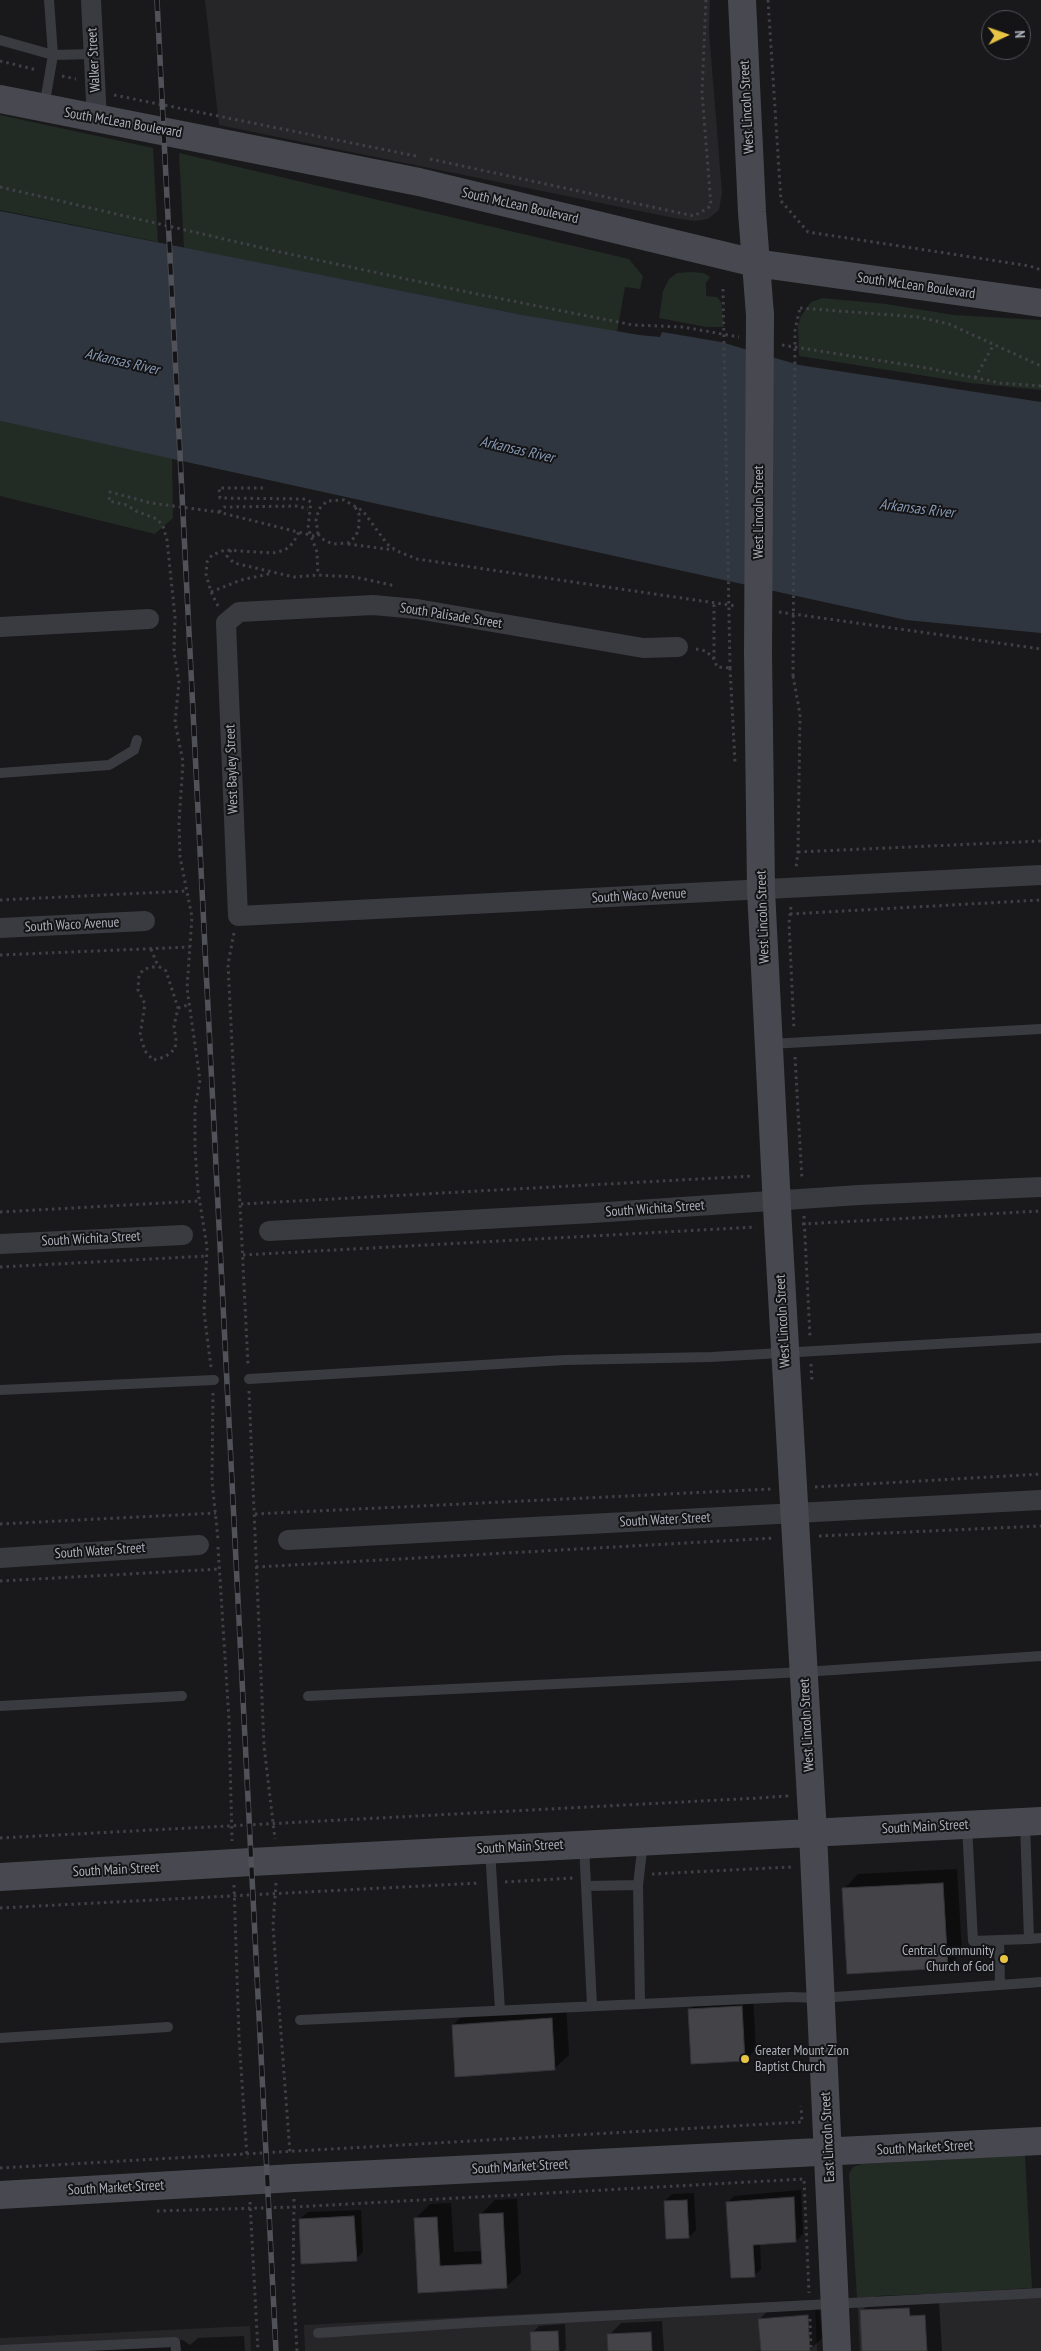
<!DOCTYPE html>
<style>
body{margin:0}
#map{position:relative;width:1041px;height:2351px;overflow:hidden;background:#19191b;font-family:"PT Sans Narrow",sans-serif}
canvas{display:block}
.north{position:absolute;left:981px;top:10px;width:50px;height:50px;box-sizing:border-box;background:#141416;border:1px solid #515258;border-radius:50%;rotate:87deg;font-size:14px;font-weight:700;line-height:20px;text-align:center;color:#acafba}
.north::after{content:'';display:block;margin:auto;width:18px;height:22px;background:#e8c445;clip-path:polygon(50% 0,100% 100%,50% 72%,0 100%)}
</style>
<div id="map">
<canvas width="1041" height="2351"></canvas>
<div class="north">N</div>
</div>
<script>
const ctx = document.querySelector('canvas').getContext('2d');
ctx.lineJoin = 'round';
function fillPath(path, color) { ctx.fillStyle = color; ctx.fill(path, 'evenodd'); }
const poly = rows => new Path2D(rows.map(r => 'M' + r).join(''));
function strokePath(path, color, width, dash) { ctx.strokeStyle = color; ctx.lineWidth = width; ctx.lineCap = dash ? 'butt' : 'round'; ctx.setLineDash(dash || []); ctx.stroke(path); }
function drawText(font, color, halo, rows, align = 'center') {
  ctx.font = font + ' "PT Sans Narrow",sans-serif'; ctx.lineWidth = 4; ctx.setLineDash([]); ctx.textBaseline = 'middle'; ctx.strokeStyle = halo; ctx.fillStyle = color; for (const [text, x, y, turn = 0] of rows) {
    ctx.save(); ctx.translate(x, y); ctx.rotate((+turn || 0) * Math.PI / 180); ctx.textAlign = isNaN(turn) ? turn : align; if (halo) ctx.strokeText(text, 0, 0); ctx.fillText(text, 0, 0); ctx.restore();
  }
}
fillPath(poly([
 [205,0,710,0,709,31,722,193,719,210,708,219,695,221,674,218,219,125],
 [1041,2288,1041,2351,860,2351,857,2298],
 [815,2300,817,2351,305,2351,304,2325],
 [250,2326,251,2351,0,2351,0,2338]
]), '#262528');
fillPath(poly([
 [0,115,153,148,158,242,0,210],
 [179,153,629,259,643,276,640,289,625,287,617,332,523,315,184,248],
 [690,272,704,273,710,277,706,283,706,296,717,297,721,302,724,327,706,327,659,318,663,291,669,279,677,273],
 [822,298,886,304,954,315,1041,320,1041,390,970,383,799,356,798,326,801,316,811,302],
 [0,421,172,458,173,518,155,534,0,496],
 [1025,2155,1032,2288,857,2298,849,2174,853,2167,862,2164]
]), '#232b25');
fillPath(poly([
 [0,211,523,315,639,335,660,337,662,332,721,342,799,365,1041,402,1041,633,906,620,0,421]
]), '#30363f');
fillPath(poly([
 [957,1869,962,1952,947,1967,844,1889,858,1874],
 [753,1996,756,2049,745,2060,690,2009,700,1998],
 [566,2004,569,2055,554,2069,453,2025,468,2010],
 [801,2190,803,2234,796,2241,760,2243,761,2269,754,2276,727,2203,734,2196],
 [694,2193,696,2230,689,2237,665,2201,672,2194],
 [517,2199,521,2273,506,2287,419,2292,415,2219,430,2204,451,2203,454,2252,482,2251,480,2215,495,2200],
 [361,2210,363,2252,356,2259,300,2219,308,2212],
 [923,2294,924,2302,939,2301,942,2351,863,2351,862,2311,876,2296],
 [819,2304,822,2338,810,2350,752,2351,762,2350,759,2320,771,2307],
 [662,2321,664,2351,609,2351,609,2335,621,2323],
 [565,2324,566,2349,564,2351,533,2351,532,2333,539,2326],
 [244,2336,245,2351,89,2351,95,2345,183,2340,190,2345,198,2338]
]), '#0007');
const building = poly([
 [943,1883,948,1968,847,1974,842,1888,943,1883],
 [742,2006,745,2061,691,2064,688,2009,742,2006],
 [552,2018,555,2070,455,2077,452,2025,552,2018],
 [794,2197,796,2242,753,2245,755,2277,731,2278,726,2202,794,2197],
 [687,2200,689,2238,666,2239,664,2201,687,2200],
 [503,2213,507,2288,418,2293,414,2218,437,2217,440,2266,482,2264,479,2214,503,2213],
 [354,2216,357,2261,301,2264,299,2219,354,2216],
 [909,2308,910,2316,925,2315,927,2351,862,2351,860,2310,909,2308],
 [808,2315,810,2351,761,2351,758,2319,808,2315],
 [558,2331,559,2351,531,2351,530,2332,558,2331],
 [651,2332,652,2351,608,2351,607,2334,651,2332]
]);
fillPath(building, '#444448');
strokePath(building, '#343337', 1);
strokePath(poly([
 [768,0,781,201,808,232,1030,266,1041,270],
 [0,61,37,70],
 [62,76,76,79],
 [114,95,416,156],
 [430,159,694,216,711,206,702,92,706,0],
 [0,187,280,252,472,293,633,325,683,327,739,337],
 [800,308,918,317,949,324,1041,366],
 [782,345,927,368,1000,383,1041,386],
 [975,378,994,344],
 [263,488,219,488,220,498,305,499,311,502,308,528,317,552,318,575],
 [219,512,224,507,298,506,308,509],
 [318,534,324,540,333,544,348,543,356,536,359,526,359,514,354,505],
 [348,544,394,550],
 [231,550,227,556,234,563,294,577,318,575,355,577,396,586],
 [211,592,241,580,273,573],
 [218,606,211,592,206,574,207,562,212,555,225,550,273,553,285,550,293,543,299,532],
 [779,612,1041,649],
 [696,649,706,651,714,659,717,667,731,668],
 [714,659,714,602],
 [730,668,735,762],
 [793,676,800,714,798,852,796,868],
 [798,852,1041,841],
 [0,900,186,891],
 [791,907,789,923,794,1030],
 [790,914,1041,900],
 [234,933,228,964,248,1365],
 [151,949,158,966,166,971,178,1008,174,1026,176,1040,175,1049,165,1057,153,1060,145,1051,140,1035,145,1004,138,990,139,975,144,969,158,966],
 [0,955,190,947],
 [178,1008,188,1005],
 [795,1057,802,1180],
 [241,1204,753,1176],
 [0,1212,199,1201],
 [804,1216,810,1337],
 [802,1224,1041,1211],
 [243,1255,756,1227],
 [0,1267,207,1256],
 [811,1364,812,1382],
 [211,1367,204,1312,207,1247,198,1191,195,1148,195,1108,200,1080,187,988,192,917,180,857,179,823,183,762,175,722,179,682,174,652,175,617,167,540,163,526,157,519,136,511,127,505,109,501,110,492,151,503,218,512,314,536,318,534,316,520,319,509,327,501,344,500,363,511,387,544,397,551,417,559,736,606],
 [249,1391,264,1746,275,1839],
 [213,1393,212,1481,218,1539],
 [815,1487,1041,1474],
 [255,1514,771,1489],
 [0,1524,216,1513],
 [819,1536,1041,1526],
 [218,1547,229,1720,232,1841],
 [256,1567,775,1538],
 [0,1581,220,1569],
 [0,1838,758,1798,787,1796,786,1794],
 [652,1874,791,1867,791,1870],
 [505,1882,574,1878],
 [276,1883,273,1926,290,2153],
 [234,1885,239,2037,247,2158],
 [0,1908,479,1883],
 [0,2168,802,2122,801,2106],
 [294,2199,293,2282,297,2351],
 [250,2202,258,2351],
 [157,2211,294,2207,804,2179,809,2293],
 [810,2319,811,2351]
]), '#404147', 3, [2.5, 4]);
strokePath(poly([
 [0,40,53,55,93,54],
 [44,107,53,55,49,0],
 [0,773,109,765,134,750,137,740],
 [770,1044,1041,1029],
 [249,1379,565,1360,711,1357,1041,1338],
 [0,1390,214,1380],
 [308,1696,804,1672,1041,1656],
 [0,1706,182,1696],
 [967,1825,973,1941,1029,1939,1025,1823],
 [584,1845,592,2005],
 [490,1850,500,2010],
 [586,1886,638,1885],
 [1029,1939,1041,1938],
 [999,1940,1000,1985],
 [640,2003,638,1885,643,1842],
 [300,2020,790,1997,821,1998,1041,1982],
 [0,2038,168,2027],
 [318,2333,467,2323,1041,2293],
 [0,2350,175,2342,176,2351]
]), '#3a3b40', 10);
strokePath(poly([
 [91,0,97,120],
 [0,627,149,619],
 [678,647,643,648,417,609,373,605,239,612,226,623,238,916,1041,875],
 [0,928,145,921],
 [269,1231,593,1213,859,1195,1041,1187],
 [0,1244,183,1235],
 [288,1540,1041,1500],
 [0,1558,199,1545]
]), '#3a3b40', 20);
strokePath(poly([
 [742,0,752,212,760,315],
 [0,99,419,182,755,263,1041,303],
 [758,652,761,890,778,1226,813,1833,837,2351],
 [0,1877,251,1862,1041,1821],
 [0,2195,294,2178,1041,2141]
]), '#484950', 28);
const rail = poly([
 [157,0,276,2351]
]);
strokePath(rail, '#515259', 5.5);
strokePath(rail, '#141416', 4, [11]);
strokePath(poly([
 [723,289,730,668],
 [793,676,795,330,800,308]
]), '#404147', 3, [2.5, 4]);
strokePath(poly([
 [758,652,760,315]
]), '#484950', 28);
for (const [x, y, r, color] of [
 [1004,1959,5,"#e8c445"],
 [745,2059,5,"#e8c445"]
]) { const dot = new Path2D(); dot.arc(x, y, r, 0, 2 * Math.PI); ctx.fillStyle = color; ctx.fill(dot); strokePath(dot, '#141416', 2); }
drawText('14px', '#acafba', '#141416', [
 ["Walker Street",94,60,-93],
 ["West Lincoln Street",747,107,-93],
 ["South McLean Boulevard",123,123,10],
 ["South McLean Boulevard",520,206,13],
 ["South McLean Boulevard",916,286,8],
 ["West Lincoln Street",759,512,-90],
 ["South Palisade Street",451,616,9],
 ["West Bayley Street",232,769,-92],
 ["South Waco Avenue",639,896,-3],
 ["West Lincoln Street",763,917,-92],
 ["South Waco Avenue",72,925,-3],
 ["South Wichita Street",655,1209,-4],
 ["South Wichita Street",91,1239,-3],
 ["West Lincoln Street",783,1321,-93],
 ["South Water Street",665,1520,-3],
 ["South Water Street",100,1551,-4],
 ["West Lincoln Street",807,1725,-93],
 ["South Main Street",925,1827,-3],
 ["South Main Street",520,1847,-3],
 ["South Main Street",116,1870,-3],
 ["East Lincoln Street",828,2137,-93],
 ["South Market Street",925,2148,-3],
 ["South Market Street",520,2167,-3],
 ["South Market Street",116,2188,-3]
]);
drawText('14px', '#acafba', '#141416', [
 ["Central Community",994,1951],
 ["Church of God",994,1967],
 ["Greater Mount Zion",755,2051,"left"],
 ["Baptist Church",755,2067,"left"]
], 'right');
drawText('italic 15px', '#8698b2', '#141416', [
 ["Arkansas River",122,362,13],
 ["Arkansas River",517,450,13],
 ["Arkansas River",917,509,7]
]);
</script>
